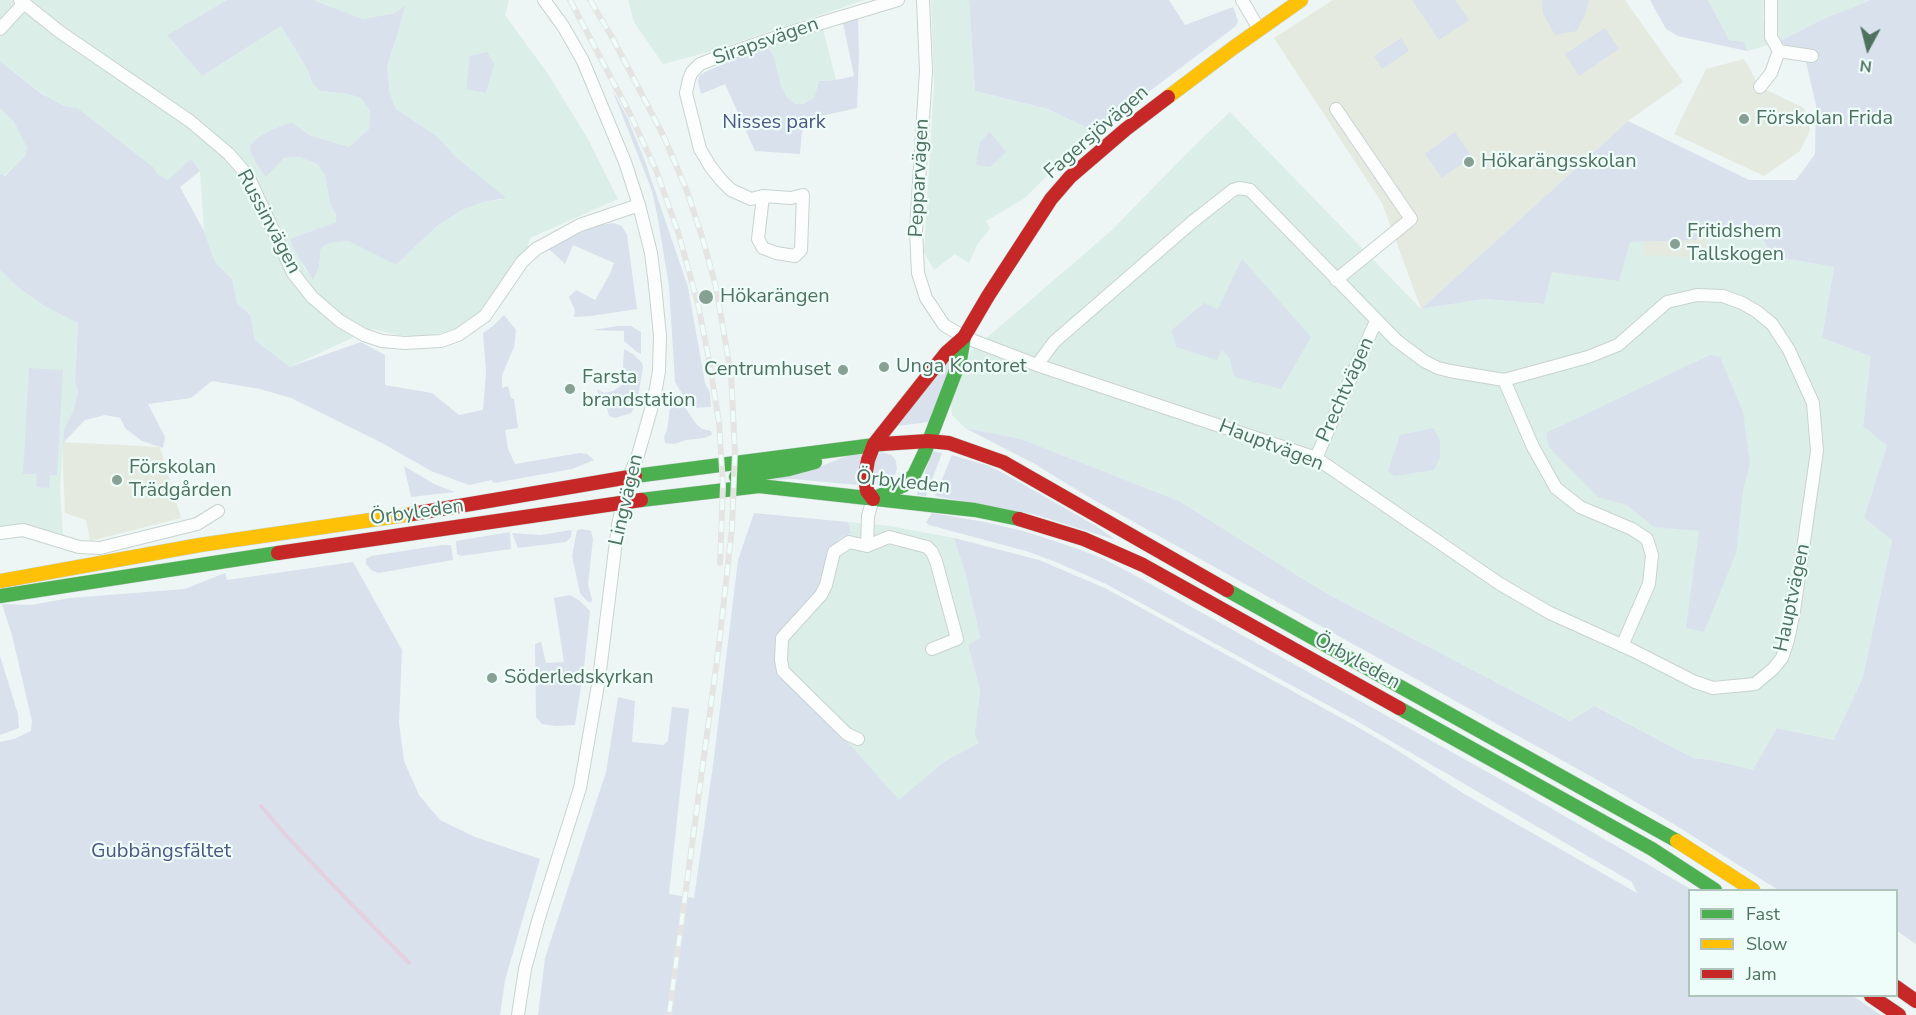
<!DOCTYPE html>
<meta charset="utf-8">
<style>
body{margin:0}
#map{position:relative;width:1916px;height:1015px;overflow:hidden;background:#edf6f4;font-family:"Nunito Sans",sans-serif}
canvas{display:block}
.legend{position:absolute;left:1688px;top:889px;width:210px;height:108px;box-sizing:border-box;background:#effdfa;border:2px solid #afc5bc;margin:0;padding:8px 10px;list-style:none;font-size:18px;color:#4f7260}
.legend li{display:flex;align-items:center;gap:12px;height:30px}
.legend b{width:30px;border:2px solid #afc5bc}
.north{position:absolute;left:1838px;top:18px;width:60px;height:60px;-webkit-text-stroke:4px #effdfa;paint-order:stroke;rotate:187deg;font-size:16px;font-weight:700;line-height:24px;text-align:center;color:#4f7260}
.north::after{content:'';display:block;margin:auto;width:21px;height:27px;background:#4f7260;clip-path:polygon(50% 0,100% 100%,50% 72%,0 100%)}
</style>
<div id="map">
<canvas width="1916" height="1015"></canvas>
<ul class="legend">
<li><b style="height:8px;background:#4caf50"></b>Fast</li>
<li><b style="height:8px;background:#ffc107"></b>Slow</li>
<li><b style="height:8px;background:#c62828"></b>Jam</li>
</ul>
<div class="north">N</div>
</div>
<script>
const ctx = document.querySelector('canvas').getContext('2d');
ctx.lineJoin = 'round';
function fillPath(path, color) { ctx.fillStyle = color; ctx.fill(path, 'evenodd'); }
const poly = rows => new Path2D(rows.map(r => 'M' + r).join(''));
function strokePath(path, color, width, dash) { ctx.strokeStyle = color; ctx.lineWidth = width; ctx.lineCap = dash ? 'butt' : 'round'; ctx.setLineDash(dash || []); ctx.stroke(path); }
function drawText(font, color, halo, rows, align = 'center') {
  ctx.font = font + ' "Nunito Sans",sans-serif'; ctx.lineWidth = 4.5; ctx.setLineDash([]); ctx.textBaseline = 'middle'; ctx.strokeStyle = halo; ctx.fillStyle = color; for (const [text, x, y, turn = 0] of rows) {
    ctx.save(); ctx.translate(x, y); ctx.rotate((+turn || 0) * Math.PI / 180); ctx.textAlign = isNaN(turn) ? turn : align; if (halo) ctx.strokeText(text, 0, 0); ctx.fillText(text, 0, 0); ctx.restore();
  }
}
fillPath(poly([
 [0,0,227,0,167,35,202,76,281,26,306,67,313,84,320,91,348,94,361,98,370,111,369,129,349,147,309,135,292,122,266,177,284,158,299,157,317,164,325,175,330,204,336,215,336,222,291,239,306,272,319,267,321,248,329,243,348,241,396,265,437,226,462,210,483,202,503,199,456,157,438,137,396,109,390,94,387,66,398,33,404,7,395,13,363,19,313,0,509,0,505,15,548,74,588,139,618,199,530,238,528,247,482,312,466,324,446,332,423,337,399,335,371,329,290,367,255,340,251,316,237,303,232,279,215,262,204,231,200,171,191,160,168,180,153,178,0,61],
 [628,0,865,0,705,53,663,64,634,22],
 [931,0,969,0,975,91,1048,109,1100,134,1071,152,1025,198,986,221,990,229,978,243,969,263,955,254,934,270,924,252,934,86],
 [1708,0,1764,0,1763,19,1768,45,1747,51,1743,42,1729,40],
 [1776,0,1871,0,1823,19,1780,41,1773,9],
 [823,29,836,80,819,81,814,98,803,104,795,104,787,97,781,85,773,54,768,48],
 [0,108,14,122,27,148,25,156,4,176,0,174],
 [1230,112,1421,309,1484,299,1544,304,1552,272,1630,242,1696,240,1705,224,1760,231,1771,256,1834,267,1822,338,1872,355,1863,426,1888,446,1864,518,1892,540,1863,677,1835,740,1777,728,1753,771,1711,760,1693,758,1596,706,1570,721,1324,592,1179,501,1021,439,965,428,952,415,950,399,968,354,1112,230,1193,147],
 [0,269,78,323,75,381,78,392,73,411,64,429,60,489,63,535,23,525,0,527],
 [848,522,890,526,954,538,966,576,980,639,968,645,980,691,978,708,979,743,945,761,899,801,779,666,778,651,833,547,839,539,851,533]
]), '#dbeee8');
fillPath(poly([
 [1333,0,1625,0,1683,82,1628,121,1421,309,1382,203,1274,38],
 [1744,59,1760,87,1804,108,1810,130,1800,151,1764,176,1674,134,1706,69],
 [1646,229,1707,234,1705,258,1644,255],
 [62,442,160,447,181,518,90,541,86,520,65,513]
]), '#e5eae1');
fillPath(poly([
 [227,0,313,0,363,19,395,13,405,6,398,33,387,66,390,94,396,109,438,137,456,157,506,198,483,202,462,210,437,226,396,265,348,241,329,243,321,248,319,267,313,280,296,253,290,239,336,222,336,215,330,204,325,175,317,164,299,157,284,158,266,177,256,163,250,150,251,145,256,139,269,131,292,122,309,135,349,147,369,129,370,111,361,98,348,94,320,91,313,84,306,67,281,26,202,76,167,35],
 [969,0,1169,0,1185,25,1233,7,1238,21,1236,26,1138,100,1100,134,1048,109,975,91],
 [1412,0,1455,0,1469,20,1439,40],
 [1542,0,1589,0,1586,12,1577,31,1555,35,1543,13],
 [1650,0,1708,0,1729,40,1744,42,1747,51,1678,36,1666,29],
 [1871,0,1916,0,1916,944,1897,931,1896,890,1778,890,1672,823,1601,782,1087,496,1033,463,965,428,1021,439,1179,501,1324,592,1570,721,1595,706,1693,758,1711,760,1753,770,1777,728,1834,740,1863,677,1892,540,1864,518,1887,446,1863,426,1871,356,1822,338,1834,267,1771,256,1760,231,1705,224,1696,240,1630,242,1619,281,1552,272,1544,304,1484,299,1421,309,1628,121,1749,180,1796,180,1815,154,1816,105,1806,62,1780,41,1823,19],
 [858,18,859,55,857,108,817,117,808,123,802,132,800,154,755,151,725,84,701,94,698,82,699,76,705,72,741,56,768,48,773,54,781,85,787,97,795,104,803,104,814,98,819,81,836,80,854,76,843,23],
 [1605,28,1619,49,1579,76,1565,54],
 [1401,38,1409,51,1382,69,1374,56],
 [487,52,494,64,486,93,466,89,470,56],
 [0,61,42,94,64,106,77,108,154,168,158,175,168,180,191,159,200,171,180,187,204,231,215,262,232,279,237,303,251,316,255,340,290,367,361,342,385,355,385,385,432,393,459,415,483,410,486,372,483,333,493,326,504,315,516,330,514,347,502,375,502,388,508,386,511,398,514,399,518,428,505,430,508,449,515,464,580,453,587,454,594,460,572,469,494,483,492,480,469,485,431,471,382,443,291,398,260,389,212,381,191,398,148,404,165,437,163,448,142,441,126,429,120,418,105,415,85,420,63,443,64,429,73,411,78,392,75,381,78,323,45,306,18,287,0,270,0,174,5,176,25,156,27,148,14,122,0,108],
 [612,89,627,117,645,161,688,287,705,383,710,392,711,407,691,408,675,382,669,286,657,214,652,191],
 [990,132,1006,152,990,167,976,165,980,142],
 [1455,132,1472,157,1442,178,1425,154],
 [613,223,622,226,627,235,637,309,591,316,574,317,575,310,569,297,576,290,595,300,610,274,614,263,573,245,565,264,549,249,556,242,599,225],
 [1242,259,1311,337,1281,389,1234,377,1230,359,1222,349,1217,360,1176,347,1172,330,1204,303,1218,309],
 [617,326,631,326,641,332,641,354,637,352,624,341,624,331,593,330],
 [624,349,633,354,642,363,643,367,637,403,631,413,615,418,609,416,606,404,600,402,597,389,604,393,613,391,622,385],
 [1710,355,1720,357,1743,412,1750,463,1743,490,1736,553,1704,632,1686,628,1699,531,1654,527,1627,505,1598,497,1549,447,1546,433],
 [948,361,953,363,929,422,897,426],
 [29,368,63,370,57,475,50,475,49,488,36,487,37,474,23,474],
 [672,392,684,406,697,425,702,429,711,431,712,435,704,438,686,440,674,444,665,443,664,437,667,430],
 [1434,428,1440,441,1440,457,1434,470,1394,476,1388,471,1400,435],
 [933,451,942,453,926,496,917,495,917,493],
 [882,452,892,455,896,461,897,469,894,477,890,482,879,485,872,483,875,456],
 [862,454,858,485,793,479,770,480,803,473,847,456],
 [952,455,989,466,1003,473,1096,526,1116,540,1033,514,935,496],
 [404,466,434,484,455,492,411,497],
 [754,513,848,522,851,533,839,539,833,547,822,586,786,627,779,665,899,800,945,761,979,743,975,734,980,691,968,645,980,638,966,576,954,538,1039,560,1105,588,1354,725,1397,750,1466,795,1637,893,1632,882,1355,720,1106,584,1056,562,1026,551,929,525,926,522,932,513,985,522,1027,532,1078,549,1104,559,1138,577,1525,793,1692,890,1690,890,1690,996,1853,996,1881,1015,538,1015,545,958,606,772,618,697,635,701,632,742,663,745,668,741,672,707,689,709,669,894,694,898,714,758,738,560],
 [582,529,591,531,593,539,588,585,592,599,591,603,587,601,580,593,572,556,577,530],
 [572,530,571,537,566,542,518,548,512,533,540,535],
 [510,532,511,549,461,556,457,554,456,541],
 [442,545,451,545,453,560,378,573,371,570,366,564,366,559,371,556],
 [353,562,402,650,399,723,404,761,419,795,440,820,475,837,540,859,505,980,500,1015,0,1015,0,742,14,739,31,731,32,721,12,635,2,604,31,605,70,598,185,589,225,573,227,580],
 [570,595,580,601,590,611,584,667,575,725,556,726,542,724,536,717,535,644,541,642,546,663,564,662,554,598],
 [0,656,18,714,19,728,0,735]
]), '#d9e1ed');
strokePath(poly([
 [261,806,283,832,329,881,409,963]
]), '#e5d0e0', 4);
const street = poly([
 [20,0,60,32,190,121,229,154,248,176,293,273,312,297,340,321,364,335,382,341,405,343,441,341,458,335,485,316,522,262,536,249,580,225,639,205],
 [923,0,926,71,916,230,918,273,926,298,944,325,964,337,1037,365,1316,458,1500,584,1550,613,1632,650,1695,682,1713,688,1755,684,1773,669,1782,658,1788,640,1794,611,1817,451,1813,403,1789,350,1772,324,1756,311,1742,303,1723,296,1697,295,1667,302,1618,345,1588,357,1504,380,1450,371,1438,368,1424,361,1396,340,1250,190,1239,188,1233,190,1191,223,1054,342,1037,365],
 [1242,0,1259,29],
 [1771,0,1771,37,1779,51,1812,56],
 [0,29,24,3],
 [1760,87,1771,73,1779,51],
 [763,196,758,239,763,248,776,253,795,256,801,250,803,195,791,198,763,196,751,199,731,190,721,180,710,166,700,149,686,93,689,79,692,72,700,64,713,59,798,30,898,0],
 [1336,280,1411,219,1336,109],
 [1504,380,1533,447,1556,488,1580,507,1632,529,1647,539,1652,555,1649,584,1622,646],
 [1316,458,1376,321],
 [0,533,23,530,79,547,100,548,197,524,218,511],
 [867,546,868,516,873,499],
 [858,739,847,734,789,677,783,671,781,660,782,638,821,595,826,585,834,552,849,542,867,546,889,537,927,547,932,552,936,561,957,639,932,649],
 [518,1015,525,969,538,921,580,788,599,679,618,525,629,477,638,455,654,399,659,371,660,336,655,285,651,253,639,205,625,162,583,61,563,26,544,0]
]);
const fast = poly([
 [635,476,882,444],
 [736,477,789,469,815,462],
 [875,498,904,485,914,475,924,454,960,360,964,337],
 [641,500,759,486,975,510,1019,519],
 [1227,590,1677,841],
 [0,596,278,553],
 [1399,708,1652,849,1715,890]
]);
const slow = poly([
 [1168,97,1233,48,1301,0],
 [0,581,200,545,412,514],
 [1677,841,1753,890]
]);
const jam = poly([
 [882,444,928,441,949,443,1003,462,1227,590],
 [873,499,867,491,865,477,868,460,874,444,946,353,964,337,988,296,1051,199,1070,177,1126,129,1168,97],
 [412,514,635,476],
 [1019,519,1084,539,1143,565,1399,708],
 [278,553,641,500],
 [1896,987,1916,1001],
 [1871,996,1899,1015]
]);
strokePath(street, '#c8d3cf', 14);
strokePath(fast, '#c7d3ce', 15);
strokePath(slow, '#c7d3ce', 15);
strokePath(jam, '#c7d3ce', 15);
strokePath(street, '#fcfefd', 12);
strokePath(fast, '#4caf50', 14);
strokePath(slow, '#ffc107', 14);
strokePath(jam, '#c62828', 14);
const rail = poly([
 [570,0,629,112,656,170,678,232,698,304,710,365,719,423,723,485,720,563],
 [590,0,612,37,664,137,687,191,703,240,716,287,731,375,735,452,732,528,719,645,669,1015]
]);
strokePath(rail, '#e4e5e3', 6);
strokePath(rail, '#effdfa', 4, [11]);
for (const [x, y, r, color] of [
 [1744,119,6,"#86a094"],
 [1469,162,6,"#86a094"],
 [1675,244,6,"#86a094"],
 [706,297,8,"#86a094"],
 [884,367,6,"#86a094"],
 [843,370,6,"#86a094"],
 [570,389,6,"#86a094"],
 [117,480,6,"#86a094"],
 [492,678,6,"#86a094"]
]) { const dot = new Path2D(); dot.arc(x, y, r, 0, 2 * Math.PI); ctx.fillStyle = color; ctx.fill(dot); strokePath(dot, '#effdfa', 2); }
drawText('20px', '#4f7260', '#effdfa', [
 ["Sirapsvägen",766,42,-19],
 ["Fagersjövägen",1097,133,-41],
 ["Pepparvägen",920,178,-87],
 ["Russinvägen",268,222,62],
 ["Prechtvägen",1346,390,-66],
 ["Hauptvägen",1271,446,21],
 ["Örbyleden",903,483,6],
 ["Lingvägen",627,500,-77],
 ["Örbyleden",417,513,-8],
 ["Hauptvägen",1793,598,-78],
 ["Örbyleden",1357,662,29]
]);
drawText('20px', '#4f7260', '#effdfa', [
 ["Förskolan Frida",1756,119],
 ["Hökarängsskolan",1481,162],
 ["Fritidshem",1687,232],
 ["Tallskogen",1687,255],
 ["Hökarängen",720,297],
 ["Unga Kontoret",896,367],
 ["Centrumhuset",831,370,"right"],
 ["Farsta",582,378],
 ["brandstation",582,401],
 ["Förskolan",129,468],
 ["Trädgården",129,491],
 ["Söderledskyrkan",504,678]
], 'left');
drawText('20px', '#4e5682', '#effdfa', [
 ["Nisses park",774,123],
 ["Gubbängsfältet",161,852]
]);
</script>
